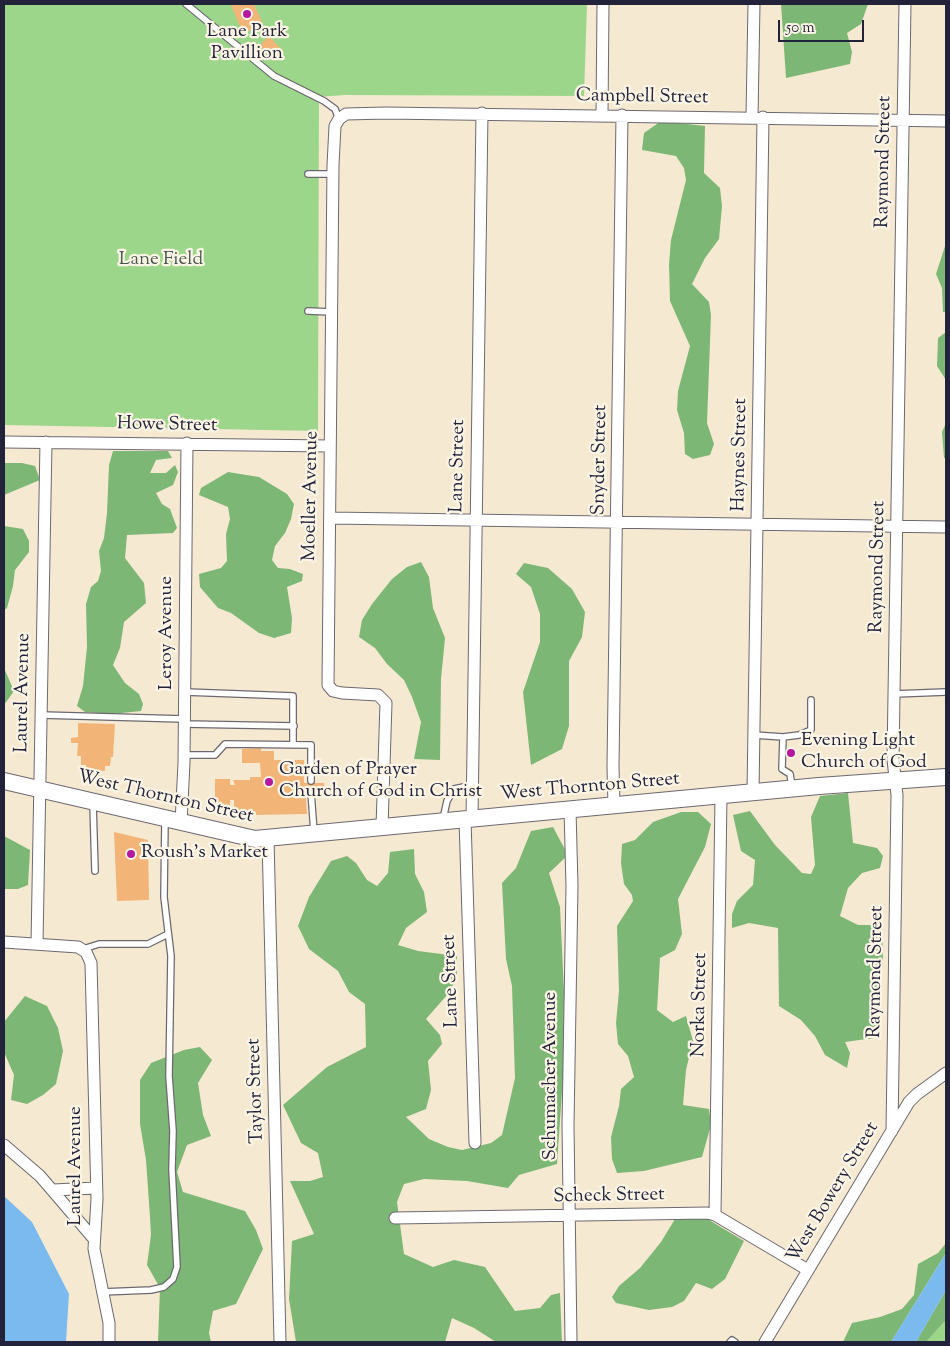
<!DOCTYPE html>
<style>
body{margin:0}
#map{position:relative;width:950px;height:1346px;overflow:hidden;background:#f6e9d1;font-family:"Sorts Mill Goudy",serif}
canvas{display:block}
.frame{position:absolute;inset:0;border:5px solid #22223b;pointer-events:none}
.scale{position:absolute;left:778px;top:20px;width:86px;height:22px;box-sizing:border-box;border:2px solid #22223b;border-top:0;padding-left:6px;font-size:15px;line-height:18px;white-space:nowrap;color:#22223b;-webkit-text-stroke:4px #fcf5e5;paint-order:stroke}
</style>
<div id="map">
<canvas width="950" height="1346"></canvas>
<div class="frame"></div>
<div class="scale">50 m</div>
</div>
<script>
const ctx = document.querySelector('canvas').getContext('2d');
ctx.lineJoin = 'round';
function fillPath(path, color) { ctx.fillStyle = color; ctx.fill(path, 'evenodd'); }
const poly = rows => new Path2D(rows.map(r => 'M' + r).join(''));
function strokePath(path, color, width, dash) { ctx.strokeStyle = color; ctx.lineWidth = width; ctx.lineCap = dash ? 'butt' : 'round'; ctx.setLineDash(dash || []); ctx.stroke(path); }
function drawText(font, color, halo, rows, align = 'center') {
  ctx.font = font + ' "Sorts Mill Goudy",serif'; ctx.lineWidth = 4.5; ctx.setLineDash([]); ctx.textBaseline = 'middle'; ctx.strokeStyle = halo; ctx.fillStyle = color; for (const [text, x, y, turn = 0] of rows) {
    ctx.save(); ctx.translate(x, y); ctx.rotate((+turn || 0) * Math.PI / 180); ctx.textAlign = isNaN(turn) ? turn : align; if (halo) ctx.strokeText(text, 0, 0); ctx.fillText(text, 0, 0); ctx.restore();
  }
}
fillPath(poly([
 [4,4,587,4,584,96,344,95,319,97,318,431,4,425],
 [946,1320,946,1342,926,1342]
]), '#9cd68a');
fillPath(poly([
 [781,4,868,4,861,24,847,33,852,52,850,64,786,78],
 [661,121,705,126,704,173,720,188,722,206,719,239,705,258,692,284,709,302,711,315,707,423,714,444,710,455,693,459,685,454,684,433,677,410,678,391,690,346,670,301,669,264,671,240,686,180,684,168,676,156,642,150,644,133],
 [946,243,946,312,943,312,942,288,936,274],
 [946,332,946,380,937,366,938,338],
 [946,423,946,458,944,458,942,432],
 [113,451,168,451,172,458,156,460,150,473,166,473,175,465,178,472,173,485,156,493,162,504,170,509,177,528,173,533,127,535,125,558,144,583,146,603,124,622,120,648,113,665,125,683,139,694,143,704,141,711,112,714,85,712,77,706,83,686,87,647,86,604,91,587,98,581,101,571,99,551,104,538,107,513,109,465],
 [4,463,22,463,35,466,40,480,4,495],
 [228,472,259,477,287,494,294,504,291,519,285,533,275,546,272,560,278,568,290,569,303,574,302,581,287,587,292,618,291,633,274,638,259,633,231,613,218,608,200,587,199,574,221,568,227,561,226,534,230,519,228,507,199,495,201,488],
 [4,526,23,529,29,541,29,552,15,570,13,586,7,608,4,610],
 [421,562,429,577,433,608,445,638,441,679,440,760,414,759,421,722,412,697,404,680,387,664,375,648,359,637,362,620,372,604,392,579,407,567],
 [524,563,548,568,572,589,585,612,582,637,569,661,569,726,562,749,531,765,523,692,540,642,540,614,531,587,516,574],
 [4,668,14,691,4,705],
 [848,793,853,843,877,848,883,856,880,868,862,873,848,888,840,916,858,925,882,925,883,963,877,994,871,1005,878,1016,881,1037,845,1042,850,1053,847,1068,825,1055,815,1036,801,1020,779,1006,778,928,749,923,732,928,732,914,737,901,753,885,755,860,741,851,733,815,750,811,775,845,802,873,811,874,815,865,811,817,820,796],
 [681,812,698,812,711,824,705,847,678,899,682,934,675,950,660,958,657,1010,673,1022,686,1016,693,1041,686,1070,683,1105,709,1109,711,1125,702,1157,644,1171,617,1173,612,1159,611,1137,619,1106,621,1089,634,1077,628,1056,618,1044,616,1023,619,991,617,926,633,901,632,895,624,884,621,863,622,844,635,840,653,822],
 [553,827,568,855,549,873,560,907,564,992,563,1077,557,1164,519,1175,508,1188,467,1181,424,1179,404,1184,397,1202,404,1254,433,1267,454,1260,485,1267,515,1311,540,1308,551,1295,560,1293,562,1342,496,1342,474,1328,452,1318,445,1342,296,1342,289,1299,292,1241,314,1234,290,1181,310,1181,323,1177,318,1153,301,1143,283,1105,327,1067,366,1047,365,1004,349,992,338,971,309,949,298,926,309,897,331,861,347,856,356,863,367,880,377,886,388,873,390,852,414,849,415,874,424,892,427,912,406,928,398,945,418,951,457,956,457,978,447,995,426,1019,440,1035,442,1044,428,1061,431,1090,426,1109,406,1117,429,1139,448,1147,462,1150,491,1143,502,1135,515,1078,512,986,506,959,502,883,516,868,531,831],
 [4,836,30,850,28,885,18,889,4,889],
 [25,996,47,1006,58,1028,63,1051,56,1084,43,1095,27,1104,11,1100,14,1075,4,1052,4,1022],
 [200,1047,212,1060,198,1083,203,1115,211,1136,187,1145,177,1172,183,1192,245,1211,256,1230,263,1249,236,1304,213,1311,209,1333,211,1342,158,1342,160,1288,147,1265,151,1235,150,1217,146,1160,140,1124,140,1080,151,1063,184,1050],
 [704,1217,744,1241,725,1279,712,1289,696,1283,684,1301,672,1307,649,1310,616,1303,612,1297,619,1286,640,1268,661,1242,675,1219],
 [946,1243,946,1253,891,1342,843,1342,852,1323,880,1317,902,1309,914,1295,918,1264,938,1253],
 [946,1290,946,1320,926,1342,916,1342]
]), '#7db776');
fillPath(poly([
 [4,1196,32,1222,69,1294,66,1342,4,1342],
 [946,1253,946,1290,916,1342,891,1342]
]), '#7abaee');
fillPath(poly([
 [234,4,254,4,263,24,243,34,231,5],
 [269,36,284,52,274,61,259,46],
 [78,723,115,724,113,757,111,757,110,766,105,766,105,771,86,770,86,765,81,765,81,756,77,756,78,743,71,743,71,738,78,737],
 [261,748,261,751,274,751,274,760,304,760,304,783,324,783,325,796,304,796,306,798,307,814,250,815,250,813,234,813,234,800,230,800,230,805,215,805,215,779,230,779,230,785,235,785,233,780,250,780,250,777,261,777,260,763,242,763,242,749],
 [114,832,148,840,149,900,117,901]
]), '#f2b477');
const lane = poly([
 [186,4,274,76,324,101,335,109,339,119],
 [308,174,333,174],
 [308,311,332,312],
 [185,692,293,696,293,745],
 [894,694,946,692],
 [41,715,184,719],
 [184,724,294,726],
 [754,735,783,737],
 [184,755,215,755,225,744,311,745,311,781],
 [792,787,790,774,782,769,783,737,799,735,811,730,811,700],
 [311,792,314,832],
 [93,803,95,871],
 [443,819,447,801,454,789,473,785],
 [83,949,99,944,148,944,168,934],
 [102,1292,151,1290,164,1287,173,1279,177,1267,172,1169,173,1131,169,1076,171,956,164,897,165,819],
 [730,1342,732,1340,735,1342]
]);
const street = poly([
 [602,114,603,4],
 [752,117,754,4],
 [4,442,330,446],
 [330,518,946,527],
 [753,793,763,117],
 [614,806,613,766,622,115],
 [570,810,572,886,568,1125,571,1342],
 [465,819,475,1143],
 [472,819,482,113],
 [181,823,184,763,187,443],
 [382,827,386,703,378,695,342,693,333,691,328,685,333,165,335,126,339,119,346,114,386,113,946,121],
 [268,838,280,1342],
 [4,942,78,947,86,952,91,963,97,1199,94,1249,109,1323,109,1342],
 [37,944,46,442],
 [892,1131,897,795,893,760,894,694,905,4],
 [4,1145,40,1176,94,1239],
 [53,1190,96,1188],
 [715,1215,721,796],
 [395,1218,707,1213,715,1215,808,1270],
 [765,1342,909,1102,917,1094,946,1073]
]);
const secondary = poly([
 [4,781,255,839,819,786,946,777]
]);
strokePath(lane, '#6c6870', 8);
strokePath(street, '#6c6870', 13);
strokePath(secondary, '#6c6870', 18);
strokePath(lane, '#fff', 5.5);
strokePath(street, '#fff', 11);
strokePath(secondary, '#fff', 16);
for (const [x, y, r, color] of [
 [247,14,5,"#b5179e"],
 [791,753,5,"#b5179e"],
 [269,782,5,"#b5179e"],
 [131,854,5,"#b5179e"]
]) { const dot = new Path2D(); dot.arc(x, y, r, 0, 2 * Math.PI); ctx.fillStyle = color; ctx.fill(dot); strokePath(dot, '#fcf5e5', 2); }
drawText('19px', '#22223b', '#fcf5e5', [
 ["Lane Park",247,33,"center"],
 ["Pavillion",247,55,"center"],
 ["Evening Light",801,742],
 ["Church of God",801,764],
 ["Garden of Prayer",279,771],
 ["Church of God in Christ",279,793],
 ["Roush's Market",141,854]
], 'left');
drawText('19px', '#22223b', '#fcf5e5', [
 ["Campbell Street",642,98,1],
 ["Raymond Street",885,162,-89],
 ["Howe Street",167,426,1],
 ["Haynes Street",741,455,-89],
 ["Snyder Street",601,460,-89],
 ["Lane Street",459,466,-89],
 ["Moeller Avenue",312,496,-89],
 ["Raymond Street",879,567,-89],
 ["Leroy Avenue",168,633,-90],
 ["Laurel Avenue",24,693,-89],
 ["West Thornton Street",590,788,-5],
 ["West Thornton Street",165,798,13],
 ["Raymond Street",877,972,-89],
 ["Lane Street",452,981,-92],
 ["Norka Street",701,1005,-89],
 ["Schumacher Avenue",552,1076,-90],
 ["Taylor Street",257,1091,-92],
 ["Laurel Avenue",77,1166,-90],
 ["West Bowery Street",834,1193,-59],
 ["Scheck Street",609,1197,-1]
]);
drawText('19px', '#475853', '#fcf5e5', [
 ["Lane Field",161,261]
]);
</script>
